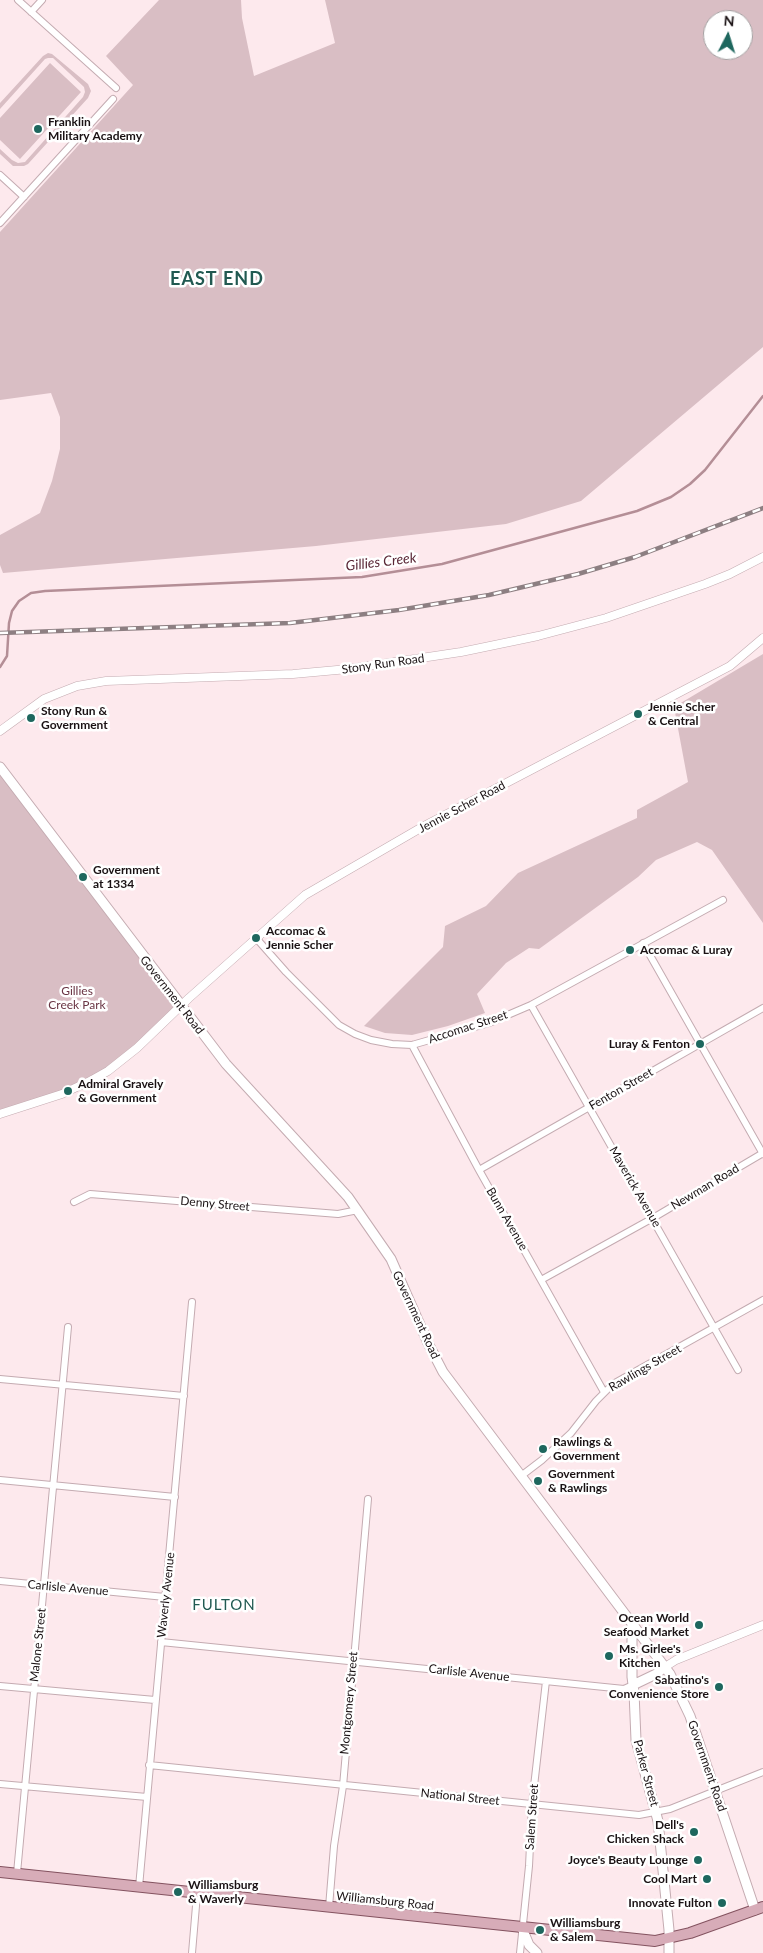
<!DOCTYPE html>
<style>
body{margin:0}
#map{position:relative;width:763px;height:1953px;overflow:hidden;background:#fde9ed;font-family:Lato,sans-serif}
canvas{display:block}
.north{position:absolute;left:703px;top:10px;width:50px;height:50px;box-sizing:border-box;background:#fff;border:1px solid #a3a0a1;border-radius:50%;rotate:5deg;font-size:14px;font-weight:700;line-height:20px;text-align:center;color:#1a1214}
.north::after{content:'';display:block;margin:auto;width:18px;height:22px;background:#1e675e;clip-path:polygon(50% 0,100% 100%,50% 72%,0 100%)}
</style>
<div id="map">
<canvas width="763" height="1953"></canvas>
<div class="north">N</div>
</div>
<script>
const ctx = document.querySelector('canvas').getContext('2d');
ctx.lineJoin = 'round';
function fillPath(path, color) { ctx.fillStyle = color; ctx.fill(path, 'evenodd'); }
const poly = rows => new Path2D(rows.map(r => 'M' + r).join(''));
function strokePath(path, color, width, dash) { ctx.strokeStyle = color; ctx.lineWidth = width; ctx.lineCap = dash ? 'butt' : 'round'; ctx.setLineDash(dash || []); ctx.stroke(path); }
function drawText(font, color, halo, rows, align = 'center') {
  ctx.font = font + ' Lato,sans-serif'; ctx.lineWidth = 5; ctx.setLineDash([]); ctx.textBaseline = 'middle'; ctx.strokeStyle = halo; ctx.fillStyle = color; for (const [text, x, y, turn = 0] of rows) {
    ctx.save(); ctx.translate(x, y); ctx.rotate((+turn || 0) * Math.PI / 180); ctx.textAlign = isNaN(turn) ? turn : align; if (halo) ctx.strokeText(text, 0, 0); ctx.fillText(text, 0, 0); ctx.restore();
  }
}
fillPath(poly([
 [159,0,241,0,242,18,254,76,335,43,325,0,763,0,763,347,581,501,506,524,316,546,3,573,0,565,0,535,40,513,52,481,60,449,60,417,51,393,0,400,0,232,133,85,106,56],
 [713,20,743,20,743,50,713,50],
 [48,53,52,54,88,84,91,91,88,98,28,164,24,166,13,166,0,154,0,149,12,160,18,163,25,162,83,97,85,92,84,87,53,58,48,58,45,59,0,109,0,103,43,56],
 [50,63,81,92,20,159,0,140,0,118],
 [763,654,763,923,712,850,697,842,656,860,638,877,539,949,529,948,506,963,477,994,485,1013,448,1026,412,1035,385,1033,364,1026,443,947,445,926,486,906,518,873,637,818,637,810,688,782,674,707],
 [0,767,181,1006,169,1018,92,1080,0,1114]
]), '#d9bec4');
strokePath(poly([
 [0,667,7,656,9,623,12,611,19,601,31,593,45,591,362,577,442,564,637,511,671,497,690,484,705,470,763,396]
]), '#b48e96', 2.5);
const minor = poly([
 [18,0,116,88],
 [31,12,42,0],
 [0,175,24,197],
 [0,223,113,99],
 [256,938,286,972,339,1025,355,1034,371,1040,392,1044,412,1045,489,1023,531,1005,723,900],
 [643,943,763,1154],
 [531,1005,738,1370],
 [412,1045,479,1170,604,1392],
 [479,1170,763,1008],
 [74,1202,90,1194,338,1214,358,1210],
 [541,1280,653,1218,763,1153],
 [0,1379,184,1396],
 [521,1476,542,1460,571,1433,596,1401,613,1384,763,1300],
 [0,1480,175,1497],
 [0,1581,165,1597],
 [161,1642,624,1689,633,1685],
 [0,1686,155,1700],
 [149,1765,639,1815,670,1809,763,1772],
 [0,1784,147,1797],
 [17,1873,68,1327],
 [139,1887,192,1302],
 [329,1907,334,1846,343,1786,368,1499],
 [192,1953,197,1894],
 [520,1953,529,1866,532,1804,546,1681]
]);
const tertiary = poly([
 [0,731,44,699,77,686,106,681,293,674,348,669,461,652,538,636,606,618,705,584,730,574,763,557],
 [0,1114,62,1094,92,1080,108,1071,137,1048,189,998,305,895,424,826,730,666,763,638],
 [665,1667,676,1660,763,1625]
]);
const secondary = poly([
 [0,767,226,1064,348,1197,391,1259,428,1343,443,1372,670,1674,690,1716,755,1910],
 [632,1623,632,1677,634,1692,636,1740,658,1821,669,1930,669,1953],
 [633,1685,656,1674,665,1667],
 [522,1928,529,1945,537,1953]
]);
const primary = poly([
 [0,1872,655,1941,690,1933,763,1907]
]);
strokePath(minor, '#c4abb1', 8);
strokePath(tertiary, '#c4abb1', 9);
strokePath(secondary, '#c4abb1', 11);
strokePath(primary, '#83525f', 12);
strokePath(minor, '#fff', 6);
strokePath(tertiary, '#fff', 8);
strokePath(secondary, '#fff', 9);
strokePath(primary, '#d7acb8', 10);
const rail = poly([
 [0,633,290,623,399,610,489,595,578,574,635,557,763,508]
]);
strokePath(rail, '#8d7f82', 4.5);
strokePath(rail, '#fff', 2.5, [8]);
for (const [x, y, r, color] of [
 [38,129,5,"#1e675e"],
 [638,714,5,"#1e675e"],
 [31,718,5,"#1e675e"],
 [83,877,5,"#1e675e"],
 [256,938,5,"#1e675e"],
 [630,950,5,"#1e675e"],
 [700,1044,5,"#1e675e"],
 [68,1091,5,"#1e675e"],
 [543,1449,5,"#1e675e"],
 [538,1481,5,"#1e675e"],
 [699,1625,5,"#1e675e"],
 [609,1656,5,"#1e675e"],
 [719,1687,5,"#1e675e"],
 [694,1832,5,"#1e675e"],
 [698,1860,5,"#1e675e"],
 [707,1879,5,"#1e675e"],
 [178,1892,5,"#1e675e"],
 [722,1903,5,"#1e675e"],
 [540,1930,5,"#1e675e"]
]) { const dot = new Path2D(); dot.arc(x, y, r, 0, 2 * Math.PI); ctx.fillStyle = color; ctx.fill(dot); strokePath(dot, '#fff', 2); }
drawText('bold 12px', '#1a1214', '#fff', [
 ["Franklin",48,122],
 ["Military Academy",48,136],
 ["Jennie Scher",648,707],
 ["& Central",648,721],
 ["Stony Run &",41,711],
 ["Government",41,725],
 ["Government",93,870],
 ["at 1334",93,884],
 ["Accomac &",266,931],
 ["Jennie Scher",266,945],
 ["Accomac & Luray",640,950],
 ["Luray & Fenton",690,1044,"right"],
 ["Admiral Gravely",78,1084],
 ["& Government",78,1098],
 ["Rawlings &",553,1442],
 ["Government",553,1456],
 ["Government",548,1474],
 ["& Rawlings",548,1488],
 ["Ocean World",689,1618,"right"],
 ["Seafood Market",689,1632,"right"],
 ["Ms. Girlee's",619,1649],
 ["Kitchen",619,1663],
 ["Sabatino's",709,1680,"right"],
 ["Convenience Store",709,1694,"right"],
 ["Dell's",684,1825,"right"],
 ["Chicken Shack",684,1839,"right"],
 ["Joyce's Beauty Lounge",688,1860,"right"],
 ["Cool Mart",697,1879,"right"],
 ["Williamsburg",188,1885],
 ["& Waverly",188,1899],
 ["Innovate Fulton",712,1903,"right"],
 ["Williamsburg",550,1923],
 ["& Salem",550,1937]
], 'left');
drawText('12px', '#1a1214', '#fff', [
 ["Stony Run Road",383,664,-8],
 ["Jennie Scher Road",462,807,-28],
 ["Government Road",172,995,52],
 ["Accomac Street",468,1027,-18],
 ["Fenton Street",621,1089,-30],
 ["Maverick Avenue",635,1187,60],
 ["Newman Road",705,1187,-31],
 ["Denny Street",215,1204,5],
 ["Bunn Avenue",507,1219,60],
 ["Government Road",416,1315,65],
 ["Rawlings Street",645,1368,-30],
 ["Carlisle Avenue",68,1588,5],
 ["Waverly Avenue",166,1595,-84],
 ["Malone Street",38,1645,-84],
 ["Carlisle Avenue",469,1673,6],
 ["Montgomery Street",349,1703,-85],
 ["Government Road",707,1766,71],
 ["Parker Street",646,1773,75],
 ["National Street",460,1797,6],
 ["Salem Street",532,1817,-86],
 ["Williamsburg Road",385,1901,6]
]);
drawText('12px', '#693443', '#fff', [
 ["Gillies",77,991],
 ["Creek Park",77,1005]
]);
drawText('italic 14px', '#592635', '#fff', [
 ["Gillies Creek",381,562,-7]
]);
ctx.letterSpacing = '1px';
drawText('15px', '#215951', '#fff', [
 ["FULTON",224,1605]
]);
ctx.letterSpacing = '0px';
ctx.letterSpacing = '1px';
drawText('bold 18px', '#215951', '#fff', [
 ["EAST END",217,279]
]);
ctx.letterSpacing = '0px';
</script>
